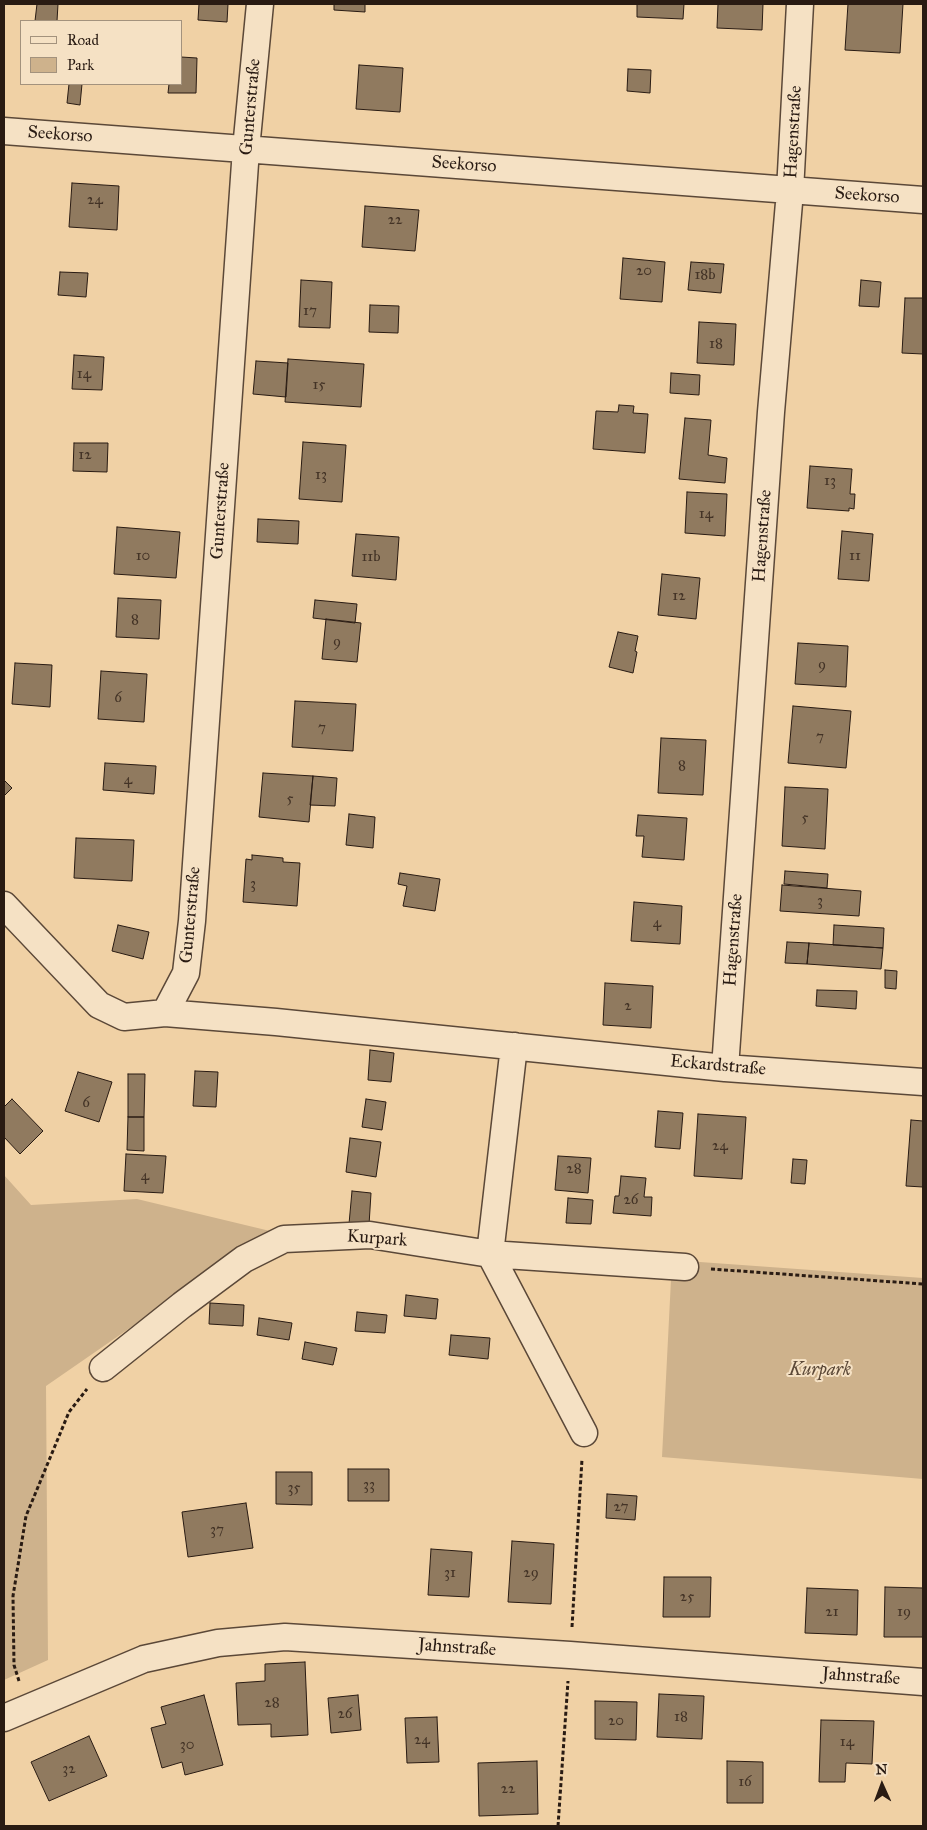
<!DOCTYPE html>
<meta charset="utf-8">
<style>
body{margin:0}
#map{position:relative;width:927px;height:1830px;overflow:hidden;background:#f0d1a5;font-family:"IM FELL Great Primer",serif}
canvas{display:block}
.frame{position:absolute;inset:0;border:5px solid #291b13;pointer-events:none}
.legend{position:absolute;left:20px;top:20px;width:162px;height:65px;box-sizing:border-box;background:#f5e1c4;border:1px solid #a3927d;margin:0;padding:6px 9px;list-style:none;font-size:15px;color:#291b13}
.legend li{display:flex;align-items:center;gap:10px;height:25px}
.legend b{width:25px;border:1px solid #a3927d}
.north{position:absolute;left:857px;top:1760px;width:50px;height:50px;-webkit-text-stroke:4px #f5e1c4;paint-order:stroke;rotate:358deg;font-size:14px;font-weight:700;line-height:20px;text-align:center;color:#291b13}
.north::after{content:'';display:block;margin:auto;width:18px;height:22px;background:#291b13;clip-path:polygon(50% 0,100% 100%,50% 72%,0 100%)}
</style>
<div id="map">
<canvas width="927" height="1830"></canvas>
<div class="frame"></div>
<ul class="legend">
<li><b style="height:6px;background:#f5e1c4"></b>Road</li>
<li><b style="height:14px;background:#ceb28c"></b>Park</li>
</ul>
<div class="north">N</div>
</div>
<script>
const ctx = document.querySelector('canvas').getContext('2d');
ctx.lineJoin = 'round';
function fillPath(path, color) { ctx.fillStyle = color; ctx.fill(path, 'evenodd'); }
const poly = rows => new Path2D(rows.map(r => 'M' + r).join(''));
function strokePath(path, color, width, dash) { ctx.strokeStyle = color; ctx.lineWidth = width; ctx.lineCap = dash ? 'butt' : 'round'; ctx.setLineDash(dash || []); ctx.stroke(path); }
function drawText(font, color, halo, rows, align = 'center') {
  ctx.font = font + ' "IM FELL Great Primer",serif'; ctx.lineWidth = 4; ctx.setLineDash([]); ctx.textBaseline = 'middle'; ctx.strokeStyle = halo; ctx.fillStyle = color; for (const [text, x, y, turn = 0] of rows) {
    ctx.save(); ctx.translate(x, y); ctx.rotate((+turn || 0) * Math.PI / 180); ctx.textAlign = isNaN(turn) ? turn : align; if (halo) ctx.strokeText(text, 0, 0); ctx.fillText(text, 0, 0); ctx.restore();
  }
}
fillPath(poly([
 [4,1175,31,1205,137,1199,270,1231,46,1386,48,1660,4,1680],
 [672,1260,923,1278,923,1479,662,1457]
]), '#ceb28c');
const building = poly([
 [37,4,58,4,57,21,35,21,37,4],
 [199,4,228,4,227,22,198,20,199,4],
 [334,4,365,4,365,12,334,10,334,4],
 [637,4,684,4,683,19,637,17,637,4],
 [718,4,763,4,762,30,717,28,718,4],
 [848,4,903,4,900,53,845,50,848,4],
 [181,57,197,58,196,93,168,93,169,84,181,84,181,57],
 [359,65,403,68,400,112,356,109,359,65],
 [628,69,651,70,650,93,627,91,628,69],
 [69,84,82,84,80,105,67,103,69,84],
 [72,183,119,186,117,230,69,227,72,183],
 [365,206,419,210,415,251,362,247,365,206],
 [623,258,665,262,662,302,620,299,623,258],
 [691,262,724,264,721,293,688,290,691,262],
 [60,272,88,273,86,297,58,295,60,272],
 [301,280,332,282,330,328,299,327,301,280],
 [861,280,881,282,879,307,859,306,861,280],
 [905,298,923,298,923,354,902,353,905,298],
 [370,305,399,306,398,333,369,332,370,305],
 [699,322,736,324,734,365,697,363,699,322],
 [74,355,104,357,102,390,72,389,74,355],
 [288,359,364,364,361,407,285,402,288,359],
 [256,361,288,363,286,397,253,394,256,361],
 [671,373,700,375,699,395,670,393,671,373],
 [619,405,634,406,633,413,648,414,645,453,593,449,596,411,618,412,619,405],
 [685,418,711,420,708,455,727,458,725,483,679,479,685,418],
 [303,442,346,445,342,502,299,499,303,442],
 [74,443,108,443,107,472,73,471,74,443],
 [810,466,852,469,850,494,855,494,854,509,849,508,849,511,807,508,810,466],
 [687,492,727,494,725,536,685,533,687,492],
 [258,519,299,521,298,544,257,542,258,519],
 [117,527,180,532,176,578,114,574,117,527],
 [842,531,873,534,869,581,838,579,842,531],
 [356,534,399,537,396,580,352,576,356,534],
 [662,574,700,578,696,619,658,615,662,574],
 [118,598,161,600,159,639,116,637,118,598],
 [315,600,357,604,355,623,313,618,315,600],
 [326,619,361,623,357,662,322,659,326,619],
 [618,632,638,636,635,651,637,652,633,673,609,667,618,632],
 [798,643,848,646,846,687,795,684,798,643],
 [15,663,52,665,50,707,12,704,15,663],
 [101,671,147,674,144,722,98,719,101,671],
 [295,701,356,704,353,751,292,747,295,701],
 [793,706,851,711,846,768,788,763,793,706],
 [661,738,706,740,703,795,658,793,661,738],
 [105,763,156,766,154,794,103,790,105,763],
 [263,773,313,776,309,822,259,817,263,773],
 [313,776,337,778,335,806,310,805,313,776],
 [4,780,12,788,4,796,4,780],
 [785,787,828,789,825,849,782,846,785,787],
 [349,814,375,817,373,848,346,845,349,814],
 [638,815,687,818,684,860,642,857,644,836,636,836,638,815],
 [76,838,134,840,132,881,74,878,76,838],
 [252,855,283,858,283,862,300,863,297,906,243,902,246,859,252,860,252,855],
 [785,871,828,874,827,888,784,884,785,871],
 [400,873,440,879,435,911,403,906,407,886,398,884,400,873],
 [782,885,861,891,859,916,780,911,782,885],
 [634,902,682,906,680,944,631,941,634,902],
 [118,925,149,932,143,959,112,951,118,925],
 [834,925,884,928,883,948,833,945,834,925],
 [787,942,809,943,807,964,785,963,787,942],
 [809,943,883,948,881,969,807,964,809,943],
 [885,970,897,971,896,989,885,988,885,970],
 [605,983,653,986,651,1028,603,1025,605,983],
 [817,990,857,991,856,1009,816,1006,817,990],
 [370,1050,394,1053,391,1082,368,1080,370,1050],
 [195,1071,218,1072,216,1107,193,1106,195,1071],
 [78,1072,112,1082,99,1122,65,1111,78,1072],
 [128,1074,145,1074,144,1117,128,1117,128,1074],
 [12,1099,43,1131,20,1154,4,1137,4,1107,12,1099],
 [366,1099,386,1102,382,1130,362,1127,366,1099],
 [658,1111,683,1113,680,1149,655,1147,658,1111],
 [698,1114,746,1117,742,1179,694,1176,698,1114],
 [128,1117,144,1117,144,1151,127,1150,128,1117],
 [911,1120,923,1121,923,1187,906,1186,911,1120],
 [350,1138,381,1142,376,1177,346,1172,350,1138],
 [126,1154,166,1156,163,1193,124,1191,126,1154],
 [558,1156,591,1158,588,1193,555,1190,558,1156],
 [793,1159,807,1160,805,1184,791,1183,793,1159],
 [621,1176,646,1178,644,1197,652,1197,651,1216,613,1213,615,1196,619,1196,621,1176],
 [352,1191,371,1193,369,1225,349,1224,352,1191],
 [568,1198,593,1200,591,1224,566,1223,568,1198],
 [406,1295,438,1299,436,1319,404,1316,406,1295],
 [210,1303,244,1305,243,1326,209,1324,210,1303],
 [357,1312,387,1315,385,1333,355,1331,357,1312],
 [259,1318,292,1323,289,1340,257,1335,259,1318],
 [451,1335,490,1338,488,1359,449,1355,451,1335],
 [305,1342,337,1348,333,1365,302,1359,305,1342],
 [348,1469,389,1469,389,1501,348,1501,348,1469],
 [276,1472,312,1472,312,1505,276,1504,276,1472],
 [607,1494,637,1496,635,1520,606,1518,607,1494],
 [246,1503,253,1548,188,1557,182,1512,246,1503],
 [512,1541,554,1544,551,1604,508,1602,512,1541],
 [431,1549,472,1552,469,1597,428,1595,431,1549],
 [664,1577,711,1577,710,1617,663,1617,664,1577],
 [885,1587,923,1588,923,1637,884,1637,885,1587],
 [807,1588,858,1590,857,1635,805,1633,807,1588],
 [305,1662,308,1735,271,1737,271,1724,238,1725,236,1683,265,1681,265,1664,305,1662],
 [659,1694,704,1696,702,1739,657,1737,659,1694],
 [204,1695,223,1765,185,1775,182,1762,162,1768,151,1728,166,1724,161,1707,204,1695],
 [358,1695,361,1730,331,1733,328,1698,358,1695],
 [595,1701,637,1702,636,1740,595,1739,595,1701],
 [437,1717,439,1762,407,1763,405,1718,437,1717],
 [821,1720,874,1721,872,1764,846,1763,845,1782,819,1782,821,1720],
 [89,1736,107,1776,49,1801,31,1762,89,1736],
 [537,1761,538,1814,479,1816,478,1763,537,1761],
 [727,1761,763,1762,763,1803,727,1803,727,1761]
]);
fillPath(building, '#907a5f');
strokePath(building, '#291b13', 1);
const street = poly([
 [4,131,923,200],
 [4,905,99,1005,124,1017,165,1013,276,1022,725,1068,923,1082],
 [165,1013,186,973,192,921,246,149,260,4],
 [514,1046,490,1254,685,1267],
 [725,1068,771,412,790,191,800,4],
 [103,1368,182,1305,244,1259,284,1239,370,1235,490,1254,584,1433],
 [4,1718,144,1659,218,1643,285,1637,570,1655,923,1682]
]);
strokePath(street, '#5b4838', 29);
strokePath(poly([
 [711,1269,923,1284],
 [572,1627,582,1459],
 [19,1681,14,1665,13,1596,26,1516,69,1412,87,1389],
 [558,1826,568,1681]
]), '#291b13', 3, [4, 2.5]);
strokePath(street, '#f5e1c4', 26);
drawText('15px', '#433326', null, [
 ["24",95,200],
 ["22",395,220],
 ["20",644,271],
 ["18b",705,275],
 ["17",310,311],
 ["18",716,344],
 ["14",84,374],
 ["15",319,385],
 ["12",85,455],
 ["13",321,475],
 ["13",830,481],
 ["14",706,514],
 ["10",143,556],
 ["11",855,556],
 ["11b",371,557],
 ["12",679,596],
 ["8",135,620],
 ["9",337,642],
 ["9",822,665],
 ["6",118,698],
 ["7",322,728],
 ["7",820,737],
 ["8",682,766],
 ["4",128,780],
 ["5",290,799],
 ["5",805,818],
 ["3",253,884],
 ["3",820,901],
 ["4",657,923],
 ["2",628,1006],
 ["6",86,1103],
 ["24",720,1146],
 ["28",574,1169],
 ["4",145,1176],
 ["26",631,1200],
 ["33",369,1485],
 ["35",294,1488],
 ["27",621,1507],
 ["37",217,1530],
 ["31",450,1573],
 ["29",531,1573],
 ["25",687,1597],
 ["21",832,1612],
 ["19",904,1612],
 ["28",272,1703],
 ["26",345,1714],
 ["18",681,1717],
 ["20",616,1721],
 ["24",422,1740],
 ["14",847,1742],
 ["30",187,1745],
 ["32",69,1769],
 ["16",745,1782],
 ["22",508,1789]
]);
drawText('18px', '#291b13', '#f5e1c4', [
 ["Gunterstraße",251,107,-85],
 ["Hagenstraße",794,132,-87],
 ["Seekorso",60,135,4],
 ["Seekorso",464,165,4],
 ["Seekorso",867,196,4],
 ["Gunterstraße",221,511,-86],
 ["Hagenstraße",763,536,-86],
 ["Gunterstraße",191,915,-85],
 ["Hagenstraße",734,940,-86],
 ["Eckardstraße",718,1066,5],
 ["Kurpark",377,1239,4],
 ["Jahnstraße",457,1648,4],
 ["Jahnstraße",861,1677,4]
]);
drawText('italic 18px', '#5b4837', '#f5e1c4', [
 ["Kurpark",820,1371]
]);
</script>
